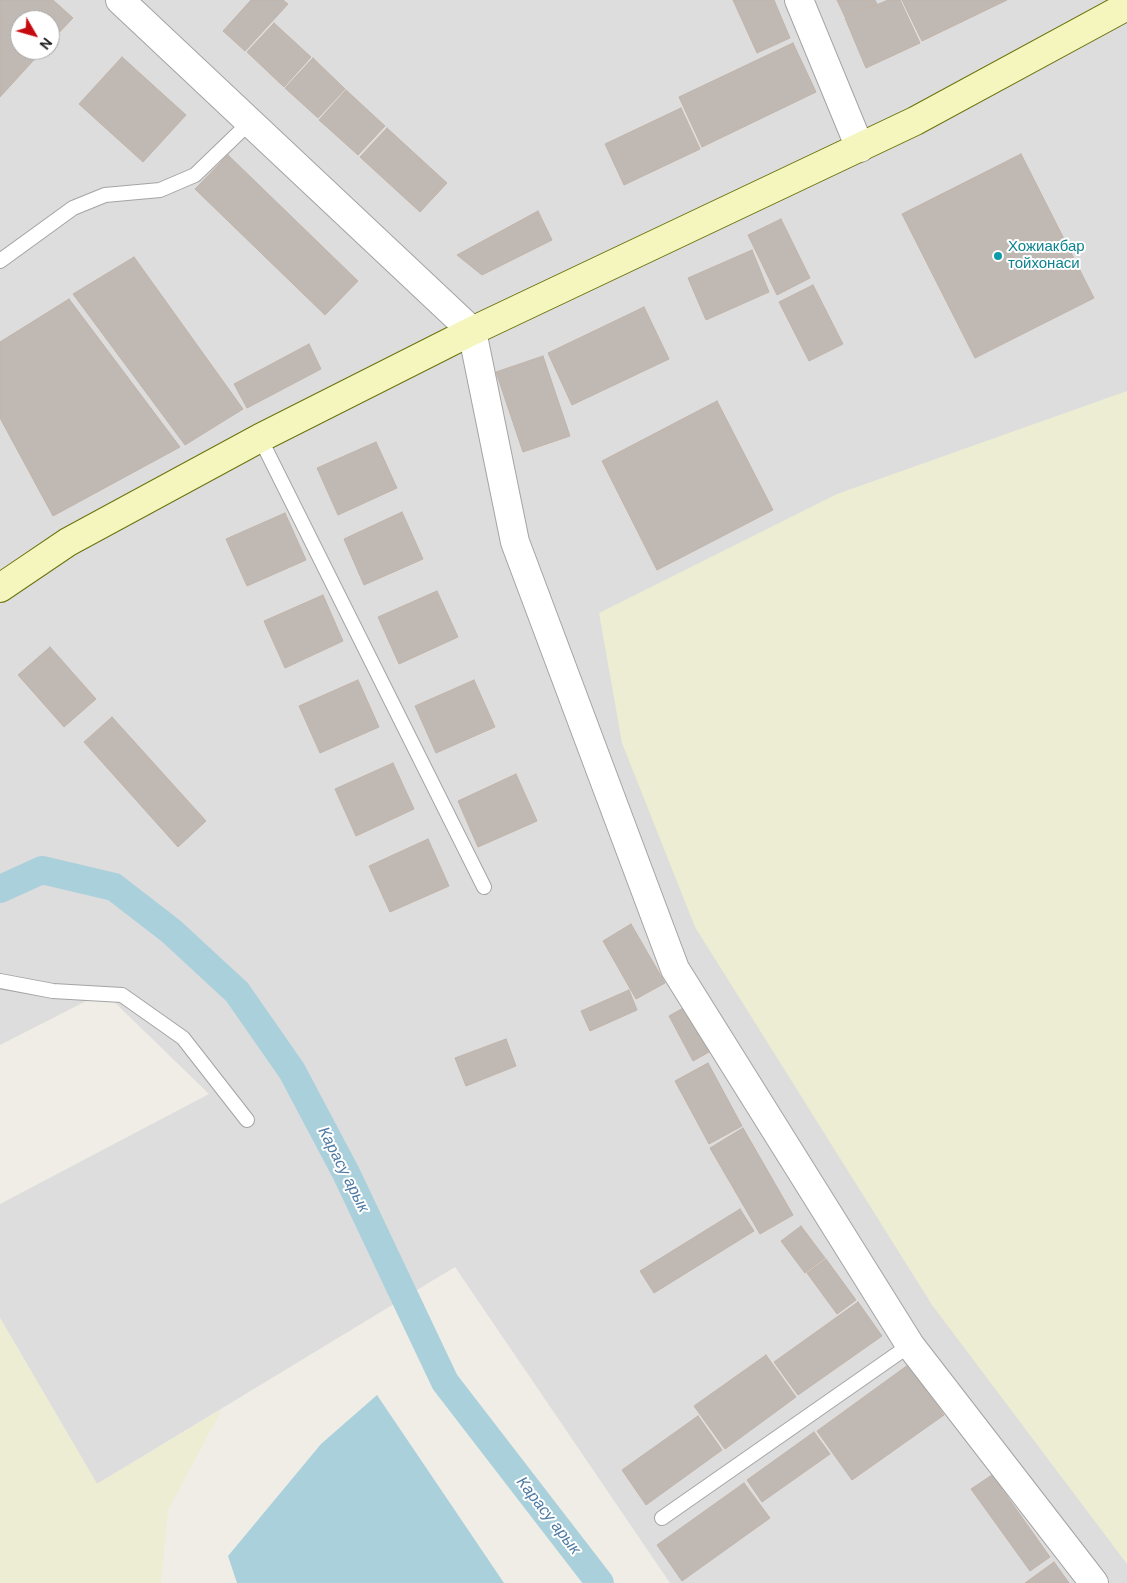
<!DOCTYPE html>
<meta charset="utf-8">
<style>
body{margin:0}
#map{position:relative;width:1127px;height:1583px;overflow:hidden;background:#f0ede7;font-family:"DM Sans",sans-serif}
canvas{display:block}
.north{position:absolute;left:10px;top:10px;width:50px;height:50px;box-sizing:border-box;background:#fff;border:1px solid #a6a6a6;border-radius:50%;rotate:128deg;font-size:14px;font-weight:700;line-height:20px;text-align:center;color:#202020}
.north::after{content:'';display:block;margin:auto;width:18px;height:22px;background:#c50b0f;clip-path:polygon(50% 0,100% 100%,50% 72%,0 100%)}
</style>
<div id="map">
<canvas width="1127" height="1583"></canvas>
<div class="north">N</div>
</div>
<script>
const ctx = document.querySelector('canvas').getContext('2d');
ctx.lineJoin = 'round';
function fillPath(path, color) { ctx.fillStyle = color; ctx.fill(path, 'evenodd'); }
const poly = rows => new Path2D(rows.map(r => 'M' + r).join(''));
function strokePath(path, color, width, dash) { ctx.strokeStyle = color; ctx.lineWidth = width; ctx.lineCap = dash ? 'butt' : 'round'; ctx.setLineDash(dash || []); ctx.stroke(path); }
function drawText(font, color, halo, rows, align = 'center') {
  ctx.font = font + ' "DM Sans",sans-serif'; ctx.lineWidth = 4; ctx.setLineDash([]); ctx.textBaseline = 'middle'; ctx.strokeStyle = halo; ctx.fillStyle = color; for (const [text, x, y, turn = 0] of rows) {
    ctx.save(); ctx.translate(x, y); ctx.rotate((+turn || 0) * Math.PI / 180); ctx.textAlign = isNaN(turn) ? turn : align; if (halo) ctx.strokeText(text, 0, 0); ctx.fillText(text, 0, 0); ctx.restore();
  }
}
fillPath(poly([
 [0,0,1127,0,1127,1583,670,1583,455,1267,97,1484,0,1318,0,1204,209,1094,104,992,0,1045],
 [20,20,50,20,50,50,20,50]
]), '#dedddd');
fillPath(poly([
 [1127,391,1127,1564,932,1305,695,927,622,743,599,613,837,494],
 [0,1318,97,1484,222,1409,168,1510,161,1583,0,1583]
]), '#ecedd3');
fillPath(poly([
 [377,1395,504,1583,237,1583,228,1556,321,1444]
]), '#aad1db');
strokePath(poly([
 [0,889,42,870,114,887,171,931,237,992,292,1071,346,1173,445,1382,600,1583]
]), '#aad1db', 28);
const building = poly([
 [0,0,53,0,73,18,50,42,50,20,20,20,20,50,43,50,0,97,0,0],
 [251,0,283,0,288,4,245,51,223,31,251,0],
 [733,0,774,0,790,38,757,53,733,0],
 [837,0,875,0,877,4,845,17,837,0],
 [888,0,900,0,920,43,866,68,845,18,888,0],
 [902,0,1007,0,922,41,902,0],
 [274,23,311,57,284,87,247,52,274,23],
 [793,43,816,92,702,147,679,97,793,43],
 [122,57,186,115,143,162,79,104,122,57],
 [313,58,345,89,318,118,285,88,313,58],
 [346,90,385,126,358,155,319,120,346,90],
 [681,108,700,149,624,185,605,144,681,108],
 [387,128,447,183,420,212,360,157,387,128],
 [1021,154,1094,298,975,358,902,214,1021,154],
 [228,155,358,281,325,315,195,189,228,155],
 [538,211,552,240,482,275,457,255,538,211],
 [781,219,810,278,777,295,748,235,781,219],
 [752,250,769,292,706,320,688,278,752,250],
 [134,257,243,409,185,445,73,294,134,257],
 [813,285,843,344,809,361,779,302,813,285],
 [69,299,180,447,53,516,0,418,0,342,69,299],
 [644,307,669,359,572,405,548,353,644,307],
 [309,344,321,369,247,408,234,384,309,344],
 [543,356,570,436,523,452,496,372,543,356],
 [717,401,773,510,657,570,602,461,717,401],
 [376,442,397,488,338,515,317,468,376,442],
 [402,512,423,559,364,585,344,539,402,512],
 [285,513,306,560,247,586,226,539,285,513],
 [437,591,458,637,399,664,378,617,437,591],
 [323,595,343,641,285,668,264,621,323,595],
 [50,647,96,699,64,727,18,675,50,647],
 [358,680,379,727,320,753,299,706,358,680],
 [474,680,495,727,436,753,415,706,474,680],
 [112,717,206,821,178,847,84,742,112,717],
 [393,763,414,809,356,836,335,789,393,763],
 [516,774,537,821,478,847,458,801,516,774],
 [428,839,449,886,390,912,369,866,428,839],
 [631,924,665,983,636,999,603,941,631,924],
 [629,990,637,1010,590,1031,581,1011,629,990],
 [685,1007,709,1052,693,1061,669,1016,685,1007],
 [506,1039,516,1066,466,1086,455,1058,506,1039],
 [708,1063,742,1126,709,1144,675,1081,708,1063],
 [743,1128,793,1215,760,1234,710,1148,743,1128],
 [740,1209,754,1231,654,1293,640,1271,740,1209],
 [801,1226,825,1258,805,1273,781,1241,801,1226],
 [826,1259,856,1300,837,1314,807,1273,826,1259],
 [858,1302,882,1336,798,1395,774,1362,858,1302],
 [766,1355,796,1397,725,1449,694,1406,766,1355],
 [908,1365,944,1415,852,1480,817,1431,908,1365],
 [698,1416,722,1450,646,1505,622,1470,698,1416],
 [814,1432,830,1454,762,1502,747,1480,814,1432],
 [992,1475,1050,1557,1030,1571,971,1489,992,1475],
 [744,1483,770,1518,682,1581,657,1545,744,1483],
 [1054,1562,1069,1583,1025,1583,1054,1562]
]);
fillPath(building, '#c0b9b3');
strokePath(building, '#c1b4aa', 1);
const lane = poly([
 [0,261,73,208,105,195,160,190,195,175,250,122],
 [260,438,484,887],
 [0,981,53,991,122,995,183,1038,247,1120],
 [662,1518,910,1345]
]);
const street = poly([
 [120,0,472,331,515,542,675,969,910,1345,1094,1583],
 [799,0,860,148]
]);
const secondary = poly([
 [0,588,68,542,260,438,472,331,915,121,1127,6]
]);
strokePath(lane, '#a4a4a4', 16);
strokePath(street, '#a4a4a4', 30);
strokePath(secondary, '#6a730b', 30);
strokePath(lane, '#fff', 14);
strokePath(street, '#fff', 28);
strokePath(secondary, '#f5f6be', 28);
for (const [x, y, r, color] of [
 [998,256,5,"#0f9aa8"]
]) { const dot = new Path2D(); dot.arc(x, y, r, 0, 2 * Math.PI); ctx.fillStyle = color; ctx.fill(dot); strokePath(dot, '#fff', 2); }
drawText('15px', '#0d838f', '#fff', [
 ["Хожиакбар",1008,247],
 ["тойхонаси",1008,264]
], 'left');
drawText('italic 16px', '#4e7aa3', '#fff', [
 ["Карасу арык",343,1170,63],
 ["Карасу арык",548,1516,52]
]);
</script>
